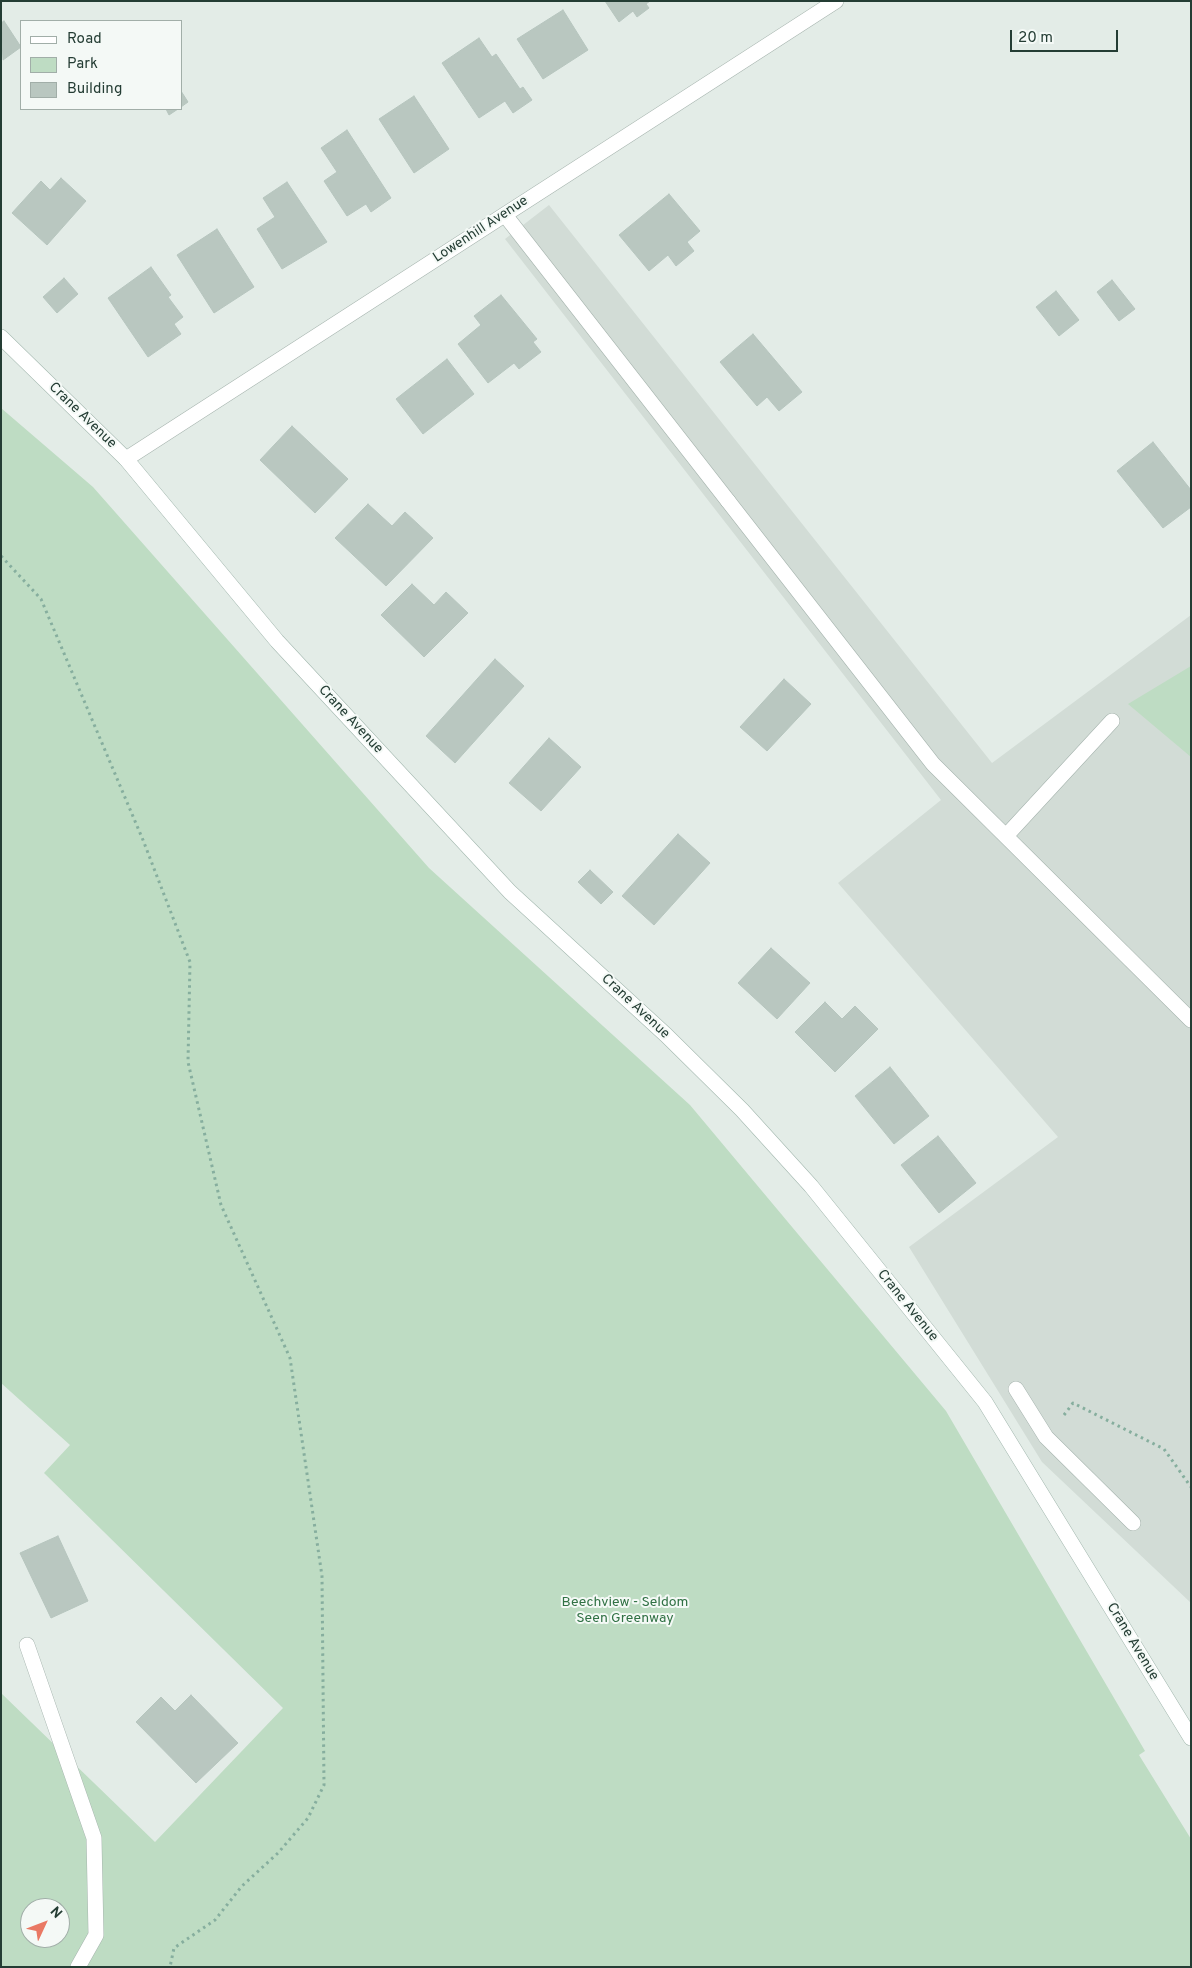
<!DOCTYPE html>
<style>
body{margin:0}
#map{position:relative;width:1192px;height:1968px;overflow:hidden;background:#e3ece7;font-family:Overpass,sans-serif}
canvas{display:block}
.frame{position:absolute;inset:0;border:2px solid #243d34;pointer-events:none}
.legend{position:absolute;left:20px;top:20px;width:162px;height:90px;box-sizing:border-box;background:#f4f9f6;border:1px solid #a1aea8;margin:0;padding:6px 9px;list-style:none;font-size:15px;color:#243d34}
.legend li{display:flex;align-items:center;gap:10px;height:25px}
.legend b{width:25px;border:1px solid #a1aea8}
.north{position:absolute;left:20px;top:1898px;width:50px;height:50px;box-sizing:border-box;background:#f4f9f6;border:1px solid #a1aea8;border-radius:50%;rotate:47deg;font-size:14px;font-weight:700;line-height:20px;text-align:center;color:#243d34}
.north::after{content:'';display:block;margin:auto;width:18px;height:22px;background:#e97964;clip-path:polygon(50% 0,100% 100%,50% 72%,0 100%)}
.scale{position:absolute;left:1010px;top:30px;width:108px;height:22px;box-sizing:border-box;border:2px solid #243d34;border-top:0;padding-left:6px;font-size:15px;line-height:18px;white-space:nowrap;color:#243d34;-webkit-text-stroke:4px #f4f9f6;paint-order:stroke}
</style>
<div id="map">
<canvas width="1192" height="1968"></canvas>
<div class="frame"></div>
<ul class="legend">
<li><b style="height:6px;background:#fff"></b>Road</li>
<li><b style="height:14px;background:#bedcc3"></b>Park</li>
<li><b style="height:14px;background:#b9c7c0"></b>Building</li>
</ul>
<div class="north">N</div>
<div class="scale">20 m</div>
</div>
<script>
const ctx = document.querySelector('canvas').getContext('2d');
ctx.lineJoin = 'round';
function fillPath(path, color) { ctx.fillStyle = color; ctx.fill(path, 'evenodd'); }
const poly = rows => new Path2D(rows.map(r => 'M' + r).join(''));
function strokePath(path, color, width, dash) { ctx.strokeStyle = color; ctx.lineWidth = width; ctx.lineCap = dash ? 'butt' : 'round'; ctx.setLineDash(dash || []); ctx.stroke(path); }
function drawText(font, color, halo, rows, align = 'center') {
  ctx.font = font + ' Overpass,sans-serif'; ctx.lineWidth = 4; ctx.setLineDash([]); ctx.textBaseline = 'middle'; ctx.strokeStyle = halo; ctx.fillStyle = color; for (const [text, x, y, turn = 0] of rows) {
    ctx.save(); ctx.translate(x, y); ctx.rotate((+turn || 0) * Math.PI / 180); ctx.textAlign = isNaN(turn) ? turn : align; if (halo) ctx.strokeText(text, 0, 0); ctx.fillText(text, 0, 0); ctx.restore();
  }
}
fillPath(poly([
 [549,205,992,763,1191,615,1191,1603,1042,1462,909,1247,1058,1137,838,883,941,800,505,239]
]), '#d2dcd6');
fillPath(poly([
 [1,408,93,487,429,868,690,1105,946,1411,1145,1751,1139,1755,1191,1839,1191,1967,1,1967,1,1693,155,1842,283,1708,44,1473,70,1445,1,1383],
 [30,1908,60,1908,60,1938,30,1938],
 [1191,666,1191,757,1128,704]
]), '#bedcc3');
const building = poly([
 [605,1,650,1,646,4,649,8,637,17,633,11,619,22,605,1],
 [563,10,588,50,543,79,517,39,563,10],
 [4,21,21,47,3,60,1,23,4,21],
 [479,38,492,57,496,54,520,89,523,87,532,100,513,113,505,101,479,118,442,63,479,38],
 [181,91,188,102,181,107,181,91],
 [414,96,449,149,414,173,379,119,414,96],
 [166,109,178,109,169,115,166,109],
 [347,130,391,198,371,212,366,204,347,216,324,181,337,172,321,148,347,130],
 [61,178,86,201,47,245,12,213,41,181,50,190,61,178],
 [287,182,327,242,282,269,257,229,275,217,263,198,287,182],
 [669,194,700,231,687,242,694,251,676,266,668,255,649,271,619,235,669,194],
 [217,229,254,287,214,313,177,255,217,229],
 [151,267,171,295,168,297,183,317,174,324,181,334,148,357,108,298,151,267],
 [64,278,78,294,57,313,43,297,64,278],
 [1112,280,1135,309,1119,321,1097,292,1112,280],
 [1056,291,1079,320,1059,336,1036,307,1056,291],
 [501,295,537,339,533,342,541,352,519,369,514,363,488,383,458,344,481,325,474,316,501,295],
 [753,334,802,392,779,411,767,397,757,406,720,362,753,334],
 [447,359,474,394,423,434,396,399,447,359],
 [292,426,348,479,315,513,260,460,292,426],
 [1153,442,1191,490,1191,507,1163,528,1117,471,1153,442],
 [368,504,392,526,405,512,433,538,386,586,335,538,368,504],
 [412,584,434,605,446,592,468,613,424,657,381,615,412,584],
 [495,659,524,686,455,763,426,736,495,659],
 [784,679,811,704,767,751,740,727,784,679],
 [549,738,581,767,541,811,509,783,549,738],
 [678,834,710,863,654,925,622,896,678,834],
 [590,870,613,892,601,904,578,882,590,870],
 [771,948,810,983,777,1019,738,983,771,948],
 [825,1002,842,1019,855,1006,878,1029,835,1072,795,1032,825,1002],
 [890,1067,929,1116,894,1144,855,1096,890,1067],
 [938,1136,976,1183,939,1213,901,1165,938,1136],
 [58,1536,88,1601,51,1618,20,1553,58,1536],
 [191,1695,238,1743,196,1783,136,1722,161,1697,175,1711,191,1695]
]);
fillPath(building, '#b9c7c0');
strokePath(building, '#b6c5be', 1);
const lane = poly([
 [728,501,933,764,1191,1020],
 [1006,836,1112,721],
 [1016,1389,1046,1437,1133,1523],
 [27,1645,94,1838,96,1935,78,1967]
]);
const street = poly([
 [505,215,728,501],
 [126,459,836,1]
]);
const secondary = poly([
 [1,337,126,459,277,641,510,892,666,1035,742,1110,811,1186,985,1402,1191,1738]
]);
strokePath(lane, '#a6b4ae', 16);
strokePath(street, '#a6b4ae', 16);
strokePath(secondary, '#a2b7ae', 16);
strokePath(poly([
 [1,556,41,599,143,840,190,962,188,1062,221,1205,290,1358,322,1576,324,1785,308,1818,278,1853,242,1886,215,1920,174,1948,170,1967],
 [1064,1415,1073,1403,1164,1449,1191,1487]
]), '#86ae9e', 3, [2.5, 4]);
strokePath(lane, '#fff', 15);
strokePath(street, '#fff', 15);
strokePath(secondary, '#fff', 15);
drawText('14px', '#243d34', '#f4f9f6', [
 ["Lowenhill Avenue",481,230,-33],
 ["Crane Avenue",82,416,44],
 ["Crane Avenue",350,720,47],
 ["Crane Avenue",635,1007,43],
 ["Crane Avenue",907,1306,51],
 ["Crane Avenue",1132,1642,59]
]);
drawText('14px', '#307144', '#f4f9f6', [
 ["Beechview - Seldom",625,1603],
 ["Seen Greenway",625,1619]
]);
</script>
